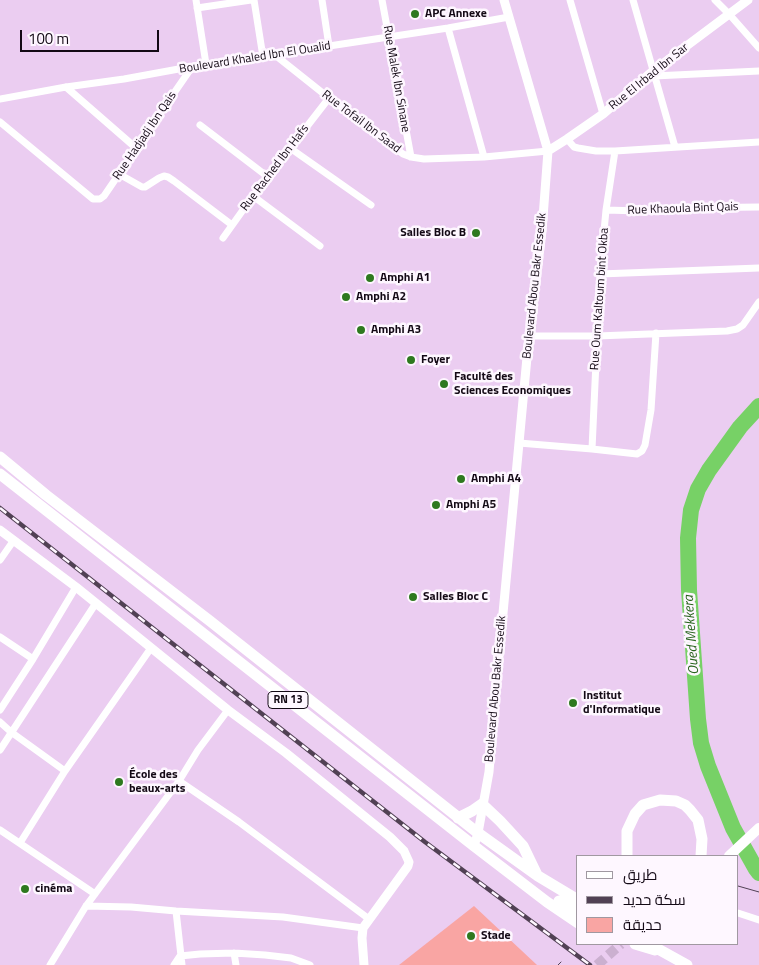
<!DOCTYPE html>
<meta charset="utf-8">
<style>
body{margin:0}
#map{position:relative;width:759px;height:965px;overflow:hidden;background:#ebcdf1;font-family:"Titillium Web",Cairo,sans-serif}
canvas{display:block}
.legend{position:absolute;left:576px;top:855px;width:162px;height:90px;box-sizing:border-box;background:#fef7ff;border:1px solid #a098a1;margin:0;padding:6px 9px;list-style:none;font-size:15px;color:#130915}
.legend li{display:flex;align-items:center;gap:10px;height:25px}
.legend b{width:25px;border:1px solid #a098a1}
.scale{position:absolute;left:20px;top:30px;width:139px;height:22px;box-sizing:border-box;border:2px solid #130915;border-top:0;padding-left:6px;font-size:15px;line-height:18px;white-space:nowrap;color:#130915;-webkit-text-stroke:4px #fef7ff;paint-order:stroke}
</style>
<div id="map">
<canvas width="759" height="965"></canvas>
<ul class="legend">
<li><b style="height:6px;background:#fff"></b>طريق</li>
<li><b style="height:6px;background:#514154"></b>سكة حديد</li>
<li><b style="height:14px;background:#f9a5a3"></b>حديقة</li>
</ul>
<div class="scale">100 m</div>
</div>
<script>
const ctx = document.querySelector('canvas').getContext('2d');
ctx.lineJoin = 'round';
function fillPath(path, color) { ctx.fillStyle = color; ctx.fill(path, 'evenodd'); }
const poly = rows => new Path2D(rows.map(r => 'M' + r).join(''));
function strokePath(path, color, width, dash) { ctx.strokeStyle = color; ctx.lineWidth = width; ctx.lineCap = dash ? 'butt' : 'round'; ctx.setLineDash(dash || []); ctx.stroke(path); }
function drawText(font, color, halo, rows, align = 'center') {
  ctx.font = font + ' "Titillium Web",sans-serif'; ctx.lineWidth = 5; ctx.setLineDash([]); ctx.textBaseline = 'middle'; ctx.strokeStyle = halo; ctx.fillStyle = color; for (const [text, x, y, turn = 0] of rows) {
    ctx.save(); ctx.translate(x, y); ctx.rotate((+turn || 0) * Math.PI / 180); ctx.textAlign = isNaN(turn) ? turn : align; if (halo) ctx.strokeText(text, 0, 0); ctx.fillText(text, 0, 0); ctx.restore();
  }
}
fillPath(poly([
 [474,906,537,965,399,965]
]), '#f9a5a3');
strokePath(poly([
 [759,406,740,427,709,470,698,489,691,510,688,538,689,590,698,719,701,743,708,766,733,828,756,869,759,873]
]), '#77d166', 16);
strokePath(poly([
 [597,965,621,944]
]), '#cbb0d0', 10, [10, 5]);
strokePath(poly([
 [196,0,206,64],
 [254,0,263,57],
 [322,0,329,46],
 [382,0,411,157],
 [570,0,603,114],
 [633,0,675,147],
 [715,0,729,14,759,48],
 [197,8,251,0],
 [448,28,484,157],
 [275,55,329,98,403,154,411,157,424,159,484,157,548,151],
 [654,76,759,71],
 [66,87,136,148],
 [0,99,66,87,124,79,206,64,275,55,329,46,448,28,509,17],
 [0,122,93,199,100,199,104,196,119,174,136,148,192,67],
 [200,125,268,177],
 [567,139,574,147,578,148,596,151,615,151,759,142],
 [290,148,371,205],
 [119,174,142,187,145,187,159,178,164,176,168,177,174,181,232,225],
 [253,196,320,246],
 [606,210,640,211,682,208,759,207],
 [223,238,253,196,329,98],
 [600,274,759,268],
 [529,336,597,336,727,331,737,329,743,325,759,302],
 [519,443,592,449,637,454,642,451,645,445,651,410,656,333],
 [592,449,600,274,606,210,615,151],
 [0,560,14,540],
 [0,637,33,659],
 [0,710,33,659,76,587],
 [0,722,11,732,65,771],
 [0,750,96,603],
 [179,781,239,822,369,919],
 [0,830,95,894],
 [20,843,65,771,151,648],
 [86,906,131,907,176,911,283,917,363,928],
 [176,911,182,965],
 [738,913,759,920],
 [234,953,236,965],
 [50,965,86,906,179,781,198,750,228,710],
 [174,965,180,956,200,954,234,953,265,955,291,958,310,965]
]), '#fff', 7);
strokePath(poly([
 [548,151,567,139,603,114,653,71,748,0],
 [0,530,76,587,228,710,286,753,390,837,404,851,409,862,408,866,363,928,362,938,364,965],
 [474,846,478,833,489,772,494,709,519,443,529,336,542,231,548,151,504,0]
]), '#fff', 9);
strokePath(poly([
 [729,856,759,828]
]), '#fff', 10);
strokePath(poly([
 [0,457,46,495,210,621,478,833,538,876,578,900],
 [0,474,474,846,547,902,578,923],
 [458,818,472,811,482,804,500,821,523,846,537,875],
 [627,856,627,831,635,814,643,805,660,800,676,801,685,805,690,810,698,820,702,839,701,856],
 [559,901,578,913],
 [635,944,655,950],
 [649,944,687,965]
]), '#fff', 11);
strokePath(poly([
 [738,886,759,892],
 [558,965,561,962]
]), '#514154', 1);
const rail = poly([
 [0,508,425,842,590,965]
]);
strokePath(rail, '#514154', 4.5);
strokePath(rail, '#fef7ff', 2.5, [8]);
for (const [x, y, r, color] of [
 [415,14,5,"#2e791f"],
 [476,233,5,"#2e791f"],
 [370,278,5,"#2e791f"],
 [346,297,5,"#2e791f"],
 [361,330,5,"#2e791f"],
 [411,360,5,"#2e791f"],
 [444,384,5,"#2e791f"],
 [461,479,5,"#2e791f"],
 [436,505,5,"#2e791f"],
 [413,597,5,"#2e791f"],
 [573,703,5,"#2e791f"],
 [119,782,5,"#2e791f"],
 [25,889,5,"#2e791f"],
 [471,936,5,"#2e791f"]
]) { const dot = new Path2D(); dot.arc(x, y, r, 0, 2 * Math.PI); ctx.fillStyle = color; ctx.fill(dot); strokePath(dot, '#fef7ff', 2); }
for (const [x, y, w] of [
 [288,700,40]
]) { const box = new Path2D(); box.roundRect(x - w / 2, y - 8.5, w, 17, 4); ctx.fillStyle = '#fef7ff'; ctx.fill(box); strokePath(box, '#130915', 1); }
drawText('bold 11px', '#130915', null, [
 ["RN 13",288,700]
]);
drawText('bold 12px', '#130915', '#fef7ff', [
 ["APC Annexe",425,14],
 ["Salles Bloc B",466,233,"right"],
 ["Amphi A1",380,278],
 ["Amphi A2",356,297],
 ["Amphi A3",371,330],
 ["Foyer",421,360],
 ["Faculté des",454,377],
 ["Sciences Economiques",454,391],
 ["Amphi A4",471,479],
 ["Amphi A5",446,505],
 ["Salles Bloc C",423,597],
 ["Institut",583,696],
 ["d'Informatique",583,710],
 ["École des",129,775],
 ["beaux-arts",129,789],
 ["cinéma",35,889],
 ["Stade",481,936]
], 'left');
drawText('12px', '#130915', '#fef7ff', [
 ["Boulevard Khaled Ibn El Oualid",255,58,-9],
 ["Rue El Irbad Ibn Sar",649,77,-39],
 ["Rue Malek Ibn Sinane",396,79,80],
 ["Rue Tofail Ibn Saad",361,122,37],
 ["Rue Hadjadj Ibn Qais",145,136,-56],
 ["Rue Rached Ibn Hafs",275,168,-53],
 ["Rue Khaoula Bint Qais",683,209,-2],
 ["Boulevard Abou Bakr Essedik",535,286,-84],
 ["Rue Oum Kaltoum bint Okba",600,299,-86],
 ["Boulevard Abou Bakr Essedik",496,689,-85]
]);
drawText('italic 14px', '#28631d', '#fef7ff', [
 ["Oued Mekkera",692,635,-94]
]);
</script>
